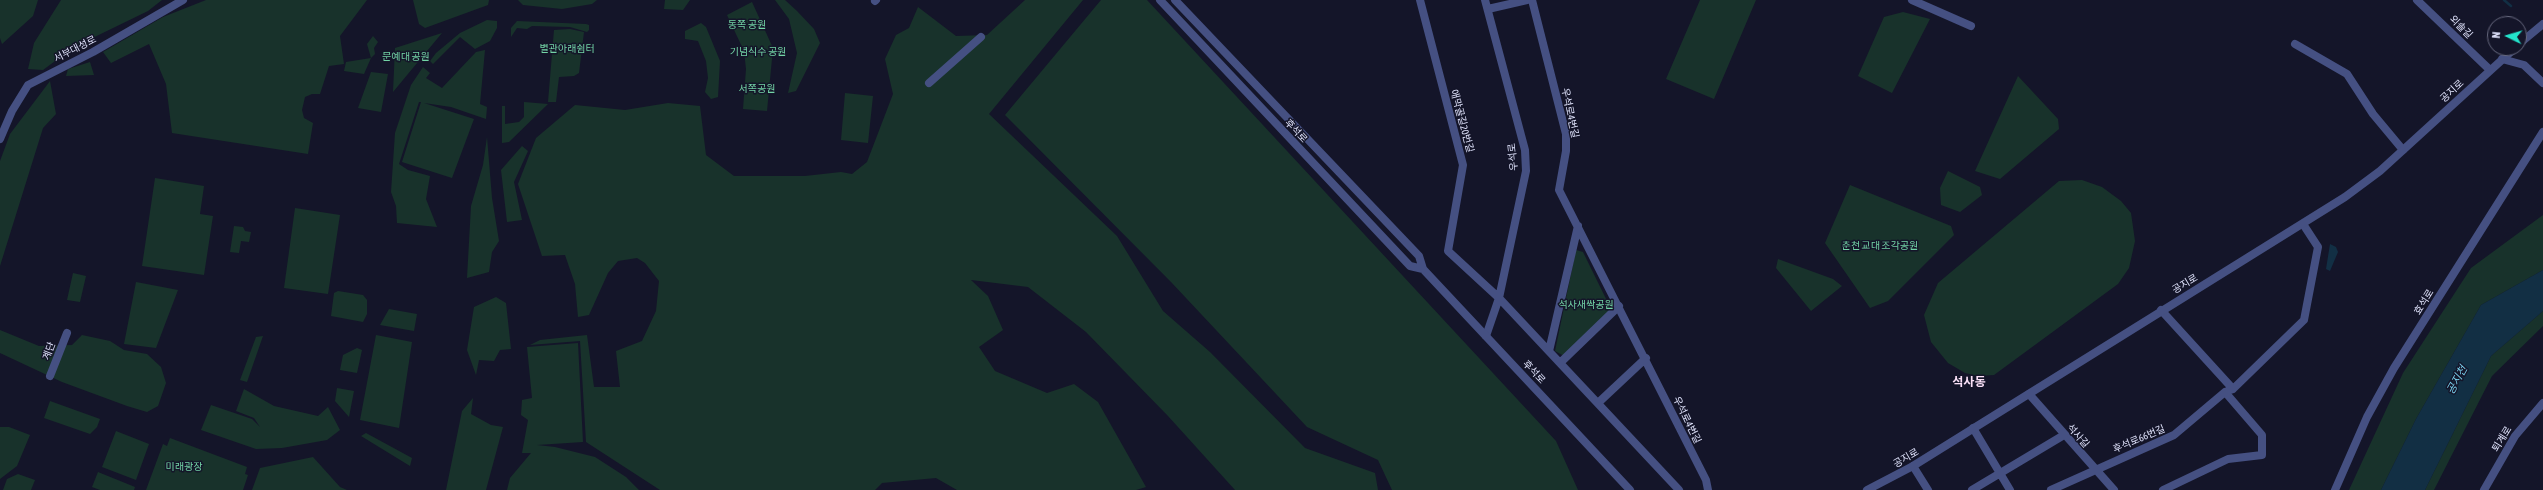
<!DOCTYPE html>
<meta charset="utf-8">
<style>
body{margin:0}
#map{position:relative;width:2543px;height:490px;overflow:hidden;background:#141529;font-family:"Asap Condensed",sans-serif}
canvas{display:block}
.north{position:absolute;left:2487px;top:16px;width:40px;height:40px;box-sizing:border-box;background:#141529;border:1px solid #65677d;border-radius:50%;rotate:275deg;font-size:11px;font-weight:700;line-height:16px;text-align:center;color:#dfe2fb}
.north::after{content:'';display:block;margin:auto;width:14px;height:18px;background:#23e4cc;clip-path:polygon(50% 0,100% 100%,50% 72%,0 100%)}
</style>
<div id="map">
<canvas width="2543" height="490"></canvas>
<div class="north">N</div>
</div>
<script>
const ctx = document.querySelector('canvas').getContext('2d');
ctx.lineJoin = 'round';
function fillPath(path, color) { ctx.fillStyle = color; ctx.fill(path, 'evenodd'); }
const poly = rows => new Path2D(rows.map(r => 'M' + r).join(''));
function strokePath(path, color, width, dash) { ctx.strokeStyle = color; ctx.lineWidth = width; ctx.lineCap = dash ? 'butt' : 'round'; ctx.setLineDash(dash || []); ctx.stroke(path); }
function drawText(font, color, halo, rows, align = 'center') {
  ctx.font = font + ' "Asap Condensed","Noto Sans KR",sans-serif'; ctx.lineWidth = 3; ctx.setLineDash([]); ctx.textBaseline = 'middle'; ctx.strokeStyle = halo; ctx.fillStyle = color; for (const [text, x, y, turn = 0] of rows) {
    ctx.save(); ctx.translate(x, y); ctx.rotate((+turn || 0) * Math.PI / 180); ctx.textAlign = isNaN(turn) ? turn : align; if (halo) ctx.strokeText(text, 0, 0); ctx.fillText(text, 0, 0); ctx.restore();
  }
}
fillPath(poly([
 [0,0,38,0,33,16,2,44,0,38],
 [61,0,162,0,148,11,74,47,43,70,28,69,34,43],
 [206,0,367,0,340,36,344,64,329,66,320,94,312,94,305,97,302,110,304,118,313,123,308,154,172,133,166,84,149,44,111,63,103,52,163,17],
 [413,0,489,0,488,5,425,28,419,24],
 [518,0,597,0,592,4,562,9,523,5],
 [665,0,690,0,683,10,664,9],
 [775,0,785,0,797,11,814,29,820,43,796,91,788,93,797,53,789,19],
 [1025,0,1083,0,989,114,1117,236,1163,311,1210,352,1305,448,1375,473,1378,490,1235,490,1168,416,1086,332,1028,287,971,280,988,296,1003,330,979,347,995,371,1047,393,1074,384,1098,402,1146,487,1136,490,957,490,936,478,882,483,875,490,660,490,586,442,580,341,530,345,540,340,587,335,594,387,620,387,616,351,642,341,656,311,659,281,645,263,637,258,618,261,608,273,589,315,578,317,575,284,565,255,542,256,518,184,536,138,575,105,625,110,668,103,700,106,706,155,734,176,805,176,841,172,852,174,867,162,893,94,885,59,896,35,909,28,918,7,956,36,987,35],
 [1101,0,1147,0,1556,441,1578,490,1392,490,1378,460,1307,427,1171,282,1005,115],
 [1700,0,1756,0,1714,99,1666,79],
 [752,2,773,48,767,111,743,109,746,69,744,51,727,15],
 [1903,12,1930,19,1892,93,1858,76,1884,17],
 [487,20,497,21,497,28,490,41,475,49,460,37,433,64,430,61,436,53,460,33],
 [517,21,586,24,589,25,589,30,587,32,570,27,532,26,527,29,517,28,511,37,511,28],
 [701,23,706,27,720,61,718,97,711,99,705,92,708,78,706,61,698,41,685,39,685,31],
 [570,29,584,32,579,73,574,76,559,77,556,102,548,102,554,30],
 [442,33,393,92,395,48],
 [373,36,378,42,374,48,375,54,371,58,364,74,344,71,346,62,371,58,367,44],
 [485,50,480,104,487,107,486,119,451,107,424,103,474,119,452,178,402,162,421,102,419,102,399,164,408,170,430,176,426,199,437,227,397,223,396,206,391,192,395,133,411,85,423,67,430,73,426,78,442,88,476,52],
 [90,62,94,75,66,76,68,69],
 [371,72,388,74,381,112,358,108],
 [2018,76,2058,119,2059,129,2000,179,1975,171],
 [50,81,56,114,43,128,0,266,0,161,10,134],
 [845,93,873,96,868,143,841,140],
 [524,102,548,104,509,142,502,143,502,106,505,106,505,124,519,122,524,117],
 [487,137,492,198,499,241,492,252,489,272,467,278,471,206,483,165],
 [522,146,528,151,514,182,522,220,507,222,501,170],
 [1948,171,1980,187,1982,195,1960,212,1941,205,1940,188],
 [155,178,204,186,200,214,213,216,204,275,142,266],
 [2082,180,2102,187,2121,201,2131,213,2135,241,2129,268,2118,284,1994,375,1978,376,1965,373,1948,363,1931,342,1924,315,1938,283,2059,181],
 [1850,185,1951,226,1954,235,1888,301,1870,308,1825,243],
 [295,208,340,215,328,294,284,288],
 [2543,215,2543,270,2481,305,2416,419,2381,490,2349,490,2403,373,2471,268],
 [234,226,243,227,245,231,251,232,249,242,241,241,239,253,230,252],
 [1576,250,1583,252,1611,309,1564,356,1555,351],
 [1778,259,1833,279,1842,286,1811,311,1776,268],
 [73,273,86,276,80,302,67,300],
 [136,282,178,290,156,348,124,344],
 [338,291,363,295,367,300,367,314,363,322,331,316,334,293],
 [496,297,506,303,511,349,500,350,494,361,479,360,476,375,467,350,474,307],
 [389,309,417,314,414,331,380,325],
 [2543,311,2543,326,2492,376,2434,490,2425,490,2491,356],
 [0,330,39,346,72,345,82,335,110,341,124,350,147,354,161,367,166,383,158,406,147,412,127,406,62,382,0,353],
 [376,335,412,342,399,428,360,420],
 [263,336,247,382,240,380,256,337],
 [578,343,583,442,537,445,555,447,595,457,626,477,639,490,507,490,510,478,531,453,522,453,528,420,521,415,522,400,532,398,527,347],
 [357,348,362,350,357,373,340,370,343,355],
 [337,388,354,391,349,417,335,401],
 [244,389,274,406,318,416,328,407,340,430,327,440,282,448,256,449,201,430,211,405,252,419,260,427,254,418,236,411],
 [473,398,471,414,491,425,503,427,486,490,446,490,462,411],
 [50,401,100,419,97,427,90,434,44,418],
 [0,427,9,427,30,435,17,466,0,479],
 [116,431,149,444,136,480,102,467],
 [366,433,412,458,410,466,361,436],
 [170,438,247,467,245,474,248,475,243,490,146,490,163,444,167,446],
 [313,457,340,487,347,490,252,490,260,468],
 [98,472,135,487,134,490,100,490,92,487],
 [18,474,35,480,31,490,3,490,7,479]
]), '#18322b');
fillPath(poly([
 [2330,244,2336,247,2338,252,2330,271,2326,269],
 [2543,270,2543,311,2491,356,2425,490,2381,490,2416,419,2481,305]
]), '#122f44');
strokePath(poly([
 [2504,0,2511,6]
]), '#122f44', 2.5);
strokePath(poly([
 [1912,0,1971,26],
 [875,1,876,0],
 [929,83,981,37],
 [50,376,67,333]
]), '#455082', 8);
strokePath(poly([
 [1420,0,1463,165,1448,251,1499,298,1679,490],
 [1485,0,1525,150,1526,171,1499,298,1486,336],
 [1532,0,1566,134,1566,151,1559,190,1706,480,1708,490],
 [2417,0,2490,70],
 [1488,9,1527,0],
 [2295,44,2347,74,2373,114,2403,150],
 [2502,59,2524,65,2543,83],
 [2161,310,2233,389],
 [1549,351,1578,226],
 [1560,363,1619,306],
 [2029,394,2114,490],
 [1598,403,1646,358],
 [1973,428,2010,490],
 [1913,466,1928,490],
 [1972,490,2064,435],
 [2051,490,2174,435,2225,392,2233,389,2304,320,2318,247,2303,224],
 [2163,490,2228,459,2262,455,2262,435,2225,392]
]), '#455082', 8);
strokePath(poly([
 [1160,0,1410,266,1423,269],
 [1175,0,1419,256,1423,269,1630,490],
 [2519,44,2543,24],
 [0,139,12,111,28,85,93,52,183,0],
 [1867,490,1913,466,2345,197,2380,171,2515,48],
 [2335,490,2367,417,2394,368,2543,132],
 [2484,490,2515,436,2543,403]
]), '#455082', 8);
drawText('10px', '#73d4a6', '#141529', [
 ["동쪽 공원",747,25],
 ["별관아래쉼터",567,49],
 ["기념식수 공원",758,52],
 ["문예대 공원",406,57],
 ["서쪽공원",757,89],
 ["춘천 교대 조각공원",1880,246],
 ["석사새싹공원",1586,305],
 ["미래광장",184,467]
]);
drawText('10px', '#dfe2fb', '#141529', [
 ["외솔길",2461,27,45],
 ["서부대성로",75,49,-27],
 ["공지로",2452,91,-43],
 ["우석로4번길",1570,113,78],
 ["애막골길20번길",1462,121,75],
 ["후석로",1296,131,47],
 ["우석로",1513,157,-96],
 ["공지로",2185,284,-31],
 ["효석로",2424,302,-58],
 ["계단",49,351,-69],
 ["후석로",1534,372,47],
 ["우석로4번길",1687,420,64],
 ["석사길",2078,436,48],
 ["후석로66번길",2139,439,-23],
 ["퇴계로",2502,439,-58],
 ["공지로",1906,458,-30]
]);
drawText('italic 11px', '#7ad2ef', '#141529', [
 ["공지천",2457,380,-61]
]);
drawText('bold 12px', '#fbe1f8', '#141529', [
 ["석사동",1969,382]
]);
</script>
